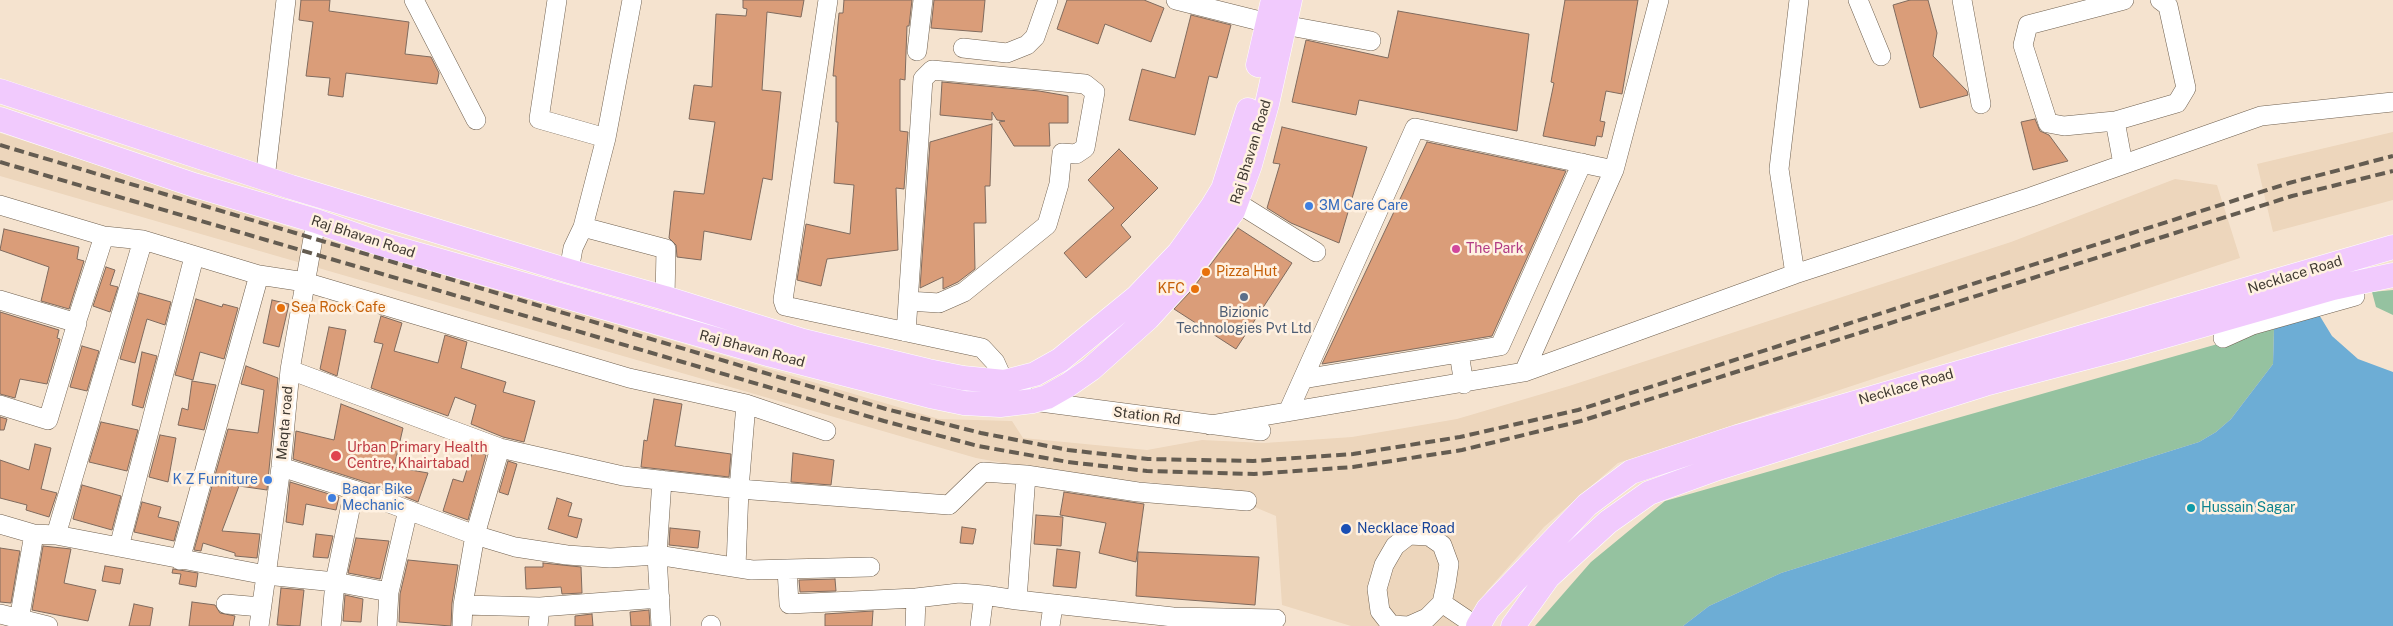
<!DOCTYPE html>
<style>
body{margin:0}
canvas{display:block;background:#f5e3cf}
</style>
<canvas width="2393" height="626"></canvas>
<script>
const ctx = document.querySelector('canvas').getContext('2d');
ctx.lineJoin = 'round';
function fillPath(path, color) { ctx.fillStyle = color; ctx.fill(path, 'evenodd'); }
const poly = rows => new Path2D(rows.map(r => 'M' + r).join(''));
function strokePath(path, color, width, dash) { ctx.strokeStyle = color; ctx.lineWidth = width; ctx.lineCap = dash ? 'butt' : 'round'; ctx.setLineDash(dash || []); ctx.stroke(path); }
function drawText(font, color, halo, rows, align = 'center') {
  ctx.font = font + ' "Public Sans",sans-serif'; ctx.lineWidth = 5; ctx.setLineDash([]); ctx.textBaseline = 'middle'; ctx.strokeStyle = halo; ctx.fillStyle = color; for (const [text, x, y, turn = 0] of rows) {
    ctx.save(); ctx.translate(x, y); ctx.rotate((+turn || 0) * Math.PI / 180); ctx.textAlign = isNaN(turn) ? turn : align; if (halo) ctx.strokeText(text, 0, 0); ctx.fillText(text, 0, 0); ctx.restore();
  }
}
fillPath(poly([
 [2393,132,2393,200,2273,232,2257,164],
 [0,133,322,238,939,419,1012,421,1023,438,1147,450,1202,440,1264,443,1352,437,1457,419,1569,386,2011,242,2175,179,2217,185,2240,258,1618,463,1544,527,1487,591,1464,626,1351,626,1282,605,1276,516,1209,488,1069,475,976,458,0,176]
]), '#edd6bc');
fillPath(poly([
 [2393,290,2393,315,2376,307,2372,292],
 [2274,328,2273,364,2231,419,2216,432,2199,442,1781,573,1709,606,1683,626,1535,626,1591,562,1665,501]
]), '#95c2a0');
fillPath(poly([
 [2318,313,2332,336,2358,359,2393,372,2393,626,1683,626,1709,606,1781,573,2199,442,2216,432,2231,419,2273,364,2274,328]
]), '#6dadd5');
const building = poly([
 [301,0,330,0,329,11,409,22,405,54,431,57,439,73,437,84,346,73,343,97,328,95,330,78,306,76,313,22,299,20,301,0],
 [743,0,804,0,801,17,767,12,762,90,781,92,772,180,763,178,751,240,704,231,701,260,677,257,676,245,669,238,674,191,704,194,715,122,689,119,694,85,712,87,716,14,746,16,747,9,743,8,743,0],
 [844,0,912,0,909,26,907,26,905,80,900,79,900,131,908,132,904,189,896,188,898,250,827,259,821,286,797,280,806,224,850,234,854,185,834,183,838,122,836,122,836,76,833,76,839,13,843,13,844,0],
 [934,0,985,0,982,32,931,28,934,0],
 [1067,0,1144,0,1164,8,1151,42,1105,24,1098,44,1057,29,1067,0],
 [1565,0,1638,0,1622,94,1606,91,1600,121,1605,122,1602,137,1597,136,1595,146,1543,136,1554,83,1551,82,1565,0],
 [1910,0,1928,0,1937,33,1933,56,1967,91,1968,95,1920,108,1893,5,1910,0],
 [1398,11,1529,34,1517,131,1359,100,1356,115,1292,102,1306,40,1388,58,1398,11],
 [1191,15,1231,25,1217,78,1209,76,1195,135,1129,120,1142,69,1175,78,1191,15],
 [942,82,1039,91,1068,96,1068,123,1049,123,1050,146,1014,146,999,122,1005,121,997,120,992,112,992,120,940,115,942,82],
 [2035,119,2040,131,2049,135,2068,161,2033,170,2021,122,2035,119],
 [992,124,990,186,985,186,986,223,974,223,975,269,958,282,943,289,943,277,920,288,930,142,992,124],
 [1282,127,1367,147,1339,243,1291,223,1267,208,1280,164,1273,163,1282,127],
 [1427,142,1566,171,1492,336,1322,364,1427,142],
 [1119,149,1158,188,1121,225,1131,237,1086,278,1064,253,1114,208,1088,180,1119,149],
 [1238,228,1292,263,1236,349,1174,309,1190,292,1238,228],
 [4,229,79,247,77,259,84,261,69,309,41,301,49,267,0,250,4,229],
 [106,267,115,270,110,285,118,287,110,312,93,306,106,267],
 [139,293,171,302,165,325,147,319,135,363,120,359,139,293],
 [196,299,222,307,223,304,238,308,224,359,200,352,193,380,175,375,196,299],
 [272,300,289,304,279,347,263,343,272,300],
 [0,312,59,330,57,338,60,339,47,384,20,379,15,398,0,394,0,312],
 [381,316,402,323,394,351,438,363,445,335,467,342,461,368,506,382,503,392,535,401,524,442,503,437,471,424,476,405,455,397,448,416,371,388,383,344,374,342,381,316],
 [329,327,346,330,337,376,320,369,329,327],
 [82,346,99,351,87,391,70,387,82,346],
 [142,352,157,356,143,408,132,405,142,352],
 [246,366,278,378,267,490,239,486,222,531,260,534,257,558,235,556,235,553,203,543,201,551,194,550,228,429,258,433,264,390,241,384,246,366],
 [192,381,216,385,204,430,178,425,182,408,188,410,192,381],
 [654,399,682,404,675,446,731,454,729,477,641,467,644,440,647,441,654,399],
 [341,404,403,428,394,467,428,473,418,502,381,487,293,459,296,431,334,440,341,404],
 [0,417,7,419,4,430,0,430,0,417],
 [101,422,138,430,127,471,89,462,101,422],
 [160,435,176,438,168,482,149,477,160,435],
 [35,444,51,448,41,489,57,493,49,517,26,510,27,505,0,498,0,460,29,470,35,444],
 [473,450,486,455,468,520,443,511,453,479,463,482,473,450],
 [793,453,834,460,831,485,791,482,793,453],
 [508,461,517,464,508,495,499,492,508,461],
 [290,482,339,497,336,510,306,504,303,525,286,522,290,482],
 [82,485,121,496,112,530,73,519,82,485],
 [1064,492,1144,504,1136,562,1099,553,1106,523,1060,515,1064,492],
 [557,498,572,503,568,516,582,519,577,538,548,529,557,498],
 [142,502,161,507,158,517,179,522,174,541,134,532,142,502],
 [1036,515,1063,517,1061,546,1034,544,1036,515],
 [962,527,976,529,973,544,960,543,962,527],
 [670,528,700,531,698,548,669,545,670,528],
 [316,534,333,536,328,558,313,557,316,534],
 [356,538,389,541,380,579,348,573,356,538],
 [43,546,71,549,64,583,96,590,88,621,32,610,43,546],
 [0,548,20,551,11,603,0,602,0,548],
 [1057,549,1080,552,1076,588,1053,586,1057,549],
 [1138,552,1259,557,1255,605,1136,596,1138,552],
 [408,560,458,565,452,603,451,626,399,622,400,594,408,560],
 [543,563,581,567,582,593,562,594,561,587,526,589,525,567,543,567,543,563],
 [105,566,123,569,120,584,102,581,105,566],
 [173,569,198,573,196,587,179,584,181,574,172,573,173,569],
 [835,579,836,591,800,592,799,580,835,579],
 [281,588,304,590,300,626,277,625,281,588],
 [345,595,363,599,361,622,343,621,345,595],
 [192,602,215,605,220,613,235,616,233,626,189,626,192,602],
 [134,604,153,608,150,626,129,626,134,604],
 [649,610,650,626,631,626,630,612,649,610],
 [873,611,872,626,825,626,825,614,873,611],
 [592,614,593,626,575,626,575,616,592,614]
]);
fillPath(building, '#da9d79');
strokePath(building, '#806b5e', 1);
const minor = poly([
 [414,0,476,120],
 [557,0,539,119,606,138,583,227,666,249,665,298],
 [828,0,783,300,785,306,982,348,995,362,1004,382,1033,401,1261,431],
 [1176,0,1268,23],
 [1858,0,1881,56],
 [1962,0,1981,104],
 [2124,0,2028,25,2023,45,2048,123,2064,126,2115,121,2177,103,2186,88,2168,6,2160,0],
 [1284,25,1371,41],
 [963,48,1007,53,1027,45,1035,37,1048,0],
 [917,51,923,0],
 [2115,121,2123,164],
 [606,138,632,0],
 [265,179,286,0],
 [1236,202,1316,252],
 [0,205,104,236,143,240,259,275,305,282,629,378,746,404,826,431],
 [569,271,573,248,583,227],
 [1795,274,1779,169,1799,0],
 [0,300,77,323,48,420,0,405],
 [76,323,104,236],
 [906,332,907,318,923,79,932,70,1085,84,1095,92,1085,148,1076,154,1062,153,1059,184,1047,225,964,292,939,303,908,301],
 [2223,338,2252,325,2355,296],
 [1459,353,1500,346,1582,163],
 [290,370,500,448,623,476,739,489,746,404],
 [1524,372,1614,170,1659,0],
 [1303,379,1459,353,1464,384],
 [1288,412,1415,128,1614,170],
 [1210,425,1524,372,1795,274,2031,197,2261,116,2393,102],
 [281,467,354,490,475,535,515,547,567,555,610,558,657,555,752,570,787,569,789,604,916,598,959,593,984,595,980,626],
 [1026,475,1138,492,1247,501],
 [0,524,34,534,56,535,266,575,335,582,389,592],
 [56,535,143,240],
 [119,547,194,257],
 [180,560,259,275],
 [736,567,739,489,949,505,983,472,1026,475,1017,600,984,595],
 [787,569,870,567],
 [1017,600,1173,617,1276,619],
 [1442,603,1476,626],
 [226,604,261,607],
 [463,605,475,535,500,448],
 [0,614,48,626],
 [711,625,711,626],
 [18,626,34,534],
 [259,626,281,467,290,370,316,221],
 [331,626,335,582,354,490],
 [387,626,389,592,408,510],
 [462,626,463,605,540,607,660,598],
 [538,626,540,607],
 [661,626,657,555,662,480],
 [915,626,916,598],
 [1050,626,1053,606],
 [1408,626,1391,625,1380,611,1377,589,1384,565,1395,546,1409,535,1429,536,1442,545,1449,564,1446,584,1442,603,1427,618,1409,626]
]);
const major = poly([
 [1258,65,1273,0],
 [0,91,291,187,569,271,665,298,803,341,928,371,963,378,1004,382,1035,374,1060,360,1137,297,1179,253,1212,207,1223,189,1248,110],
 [0,119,194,185,316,221,381,244,771,355,930,396,964,403,1000,405,1033,401,1047,397,1068,385,1091,369,1148,318,1179,284,1233,211,1250,165,1267,104,1290,0],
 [1478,626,1488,609,1587,505,1631,472,1737,437,2393,247],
 [1513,626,1548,577,1608,522,1649,493,1718,468,1985,384,2119,349,2333,288,2393,275]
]);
strokePath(minor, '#706150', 20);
strokePath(major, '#fff', 25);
strokePath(minor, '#fff', 19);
strokePath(major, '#f1cafd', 24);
strokePath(poly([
 [0,145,886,409,981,433,1068,450,1148,459,1253,461,1353,454,1460,437,1578,410,2289,183,2393,156],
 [0,162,884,421,978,446,1068,462,1147,471,1254,474,1353,467,1462,450,1581,421,2292,196,2393,171]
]), '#645c51', 4, [10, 5]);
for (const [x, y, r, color] of [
 [1309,206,5,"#3f7fe0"],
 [1456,249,5,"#d1479c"],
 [1206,272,5,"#e8710a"],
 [1195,289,5,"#e8710a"],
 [1244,297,5,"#5c6f8a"],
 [281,308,5,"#e8710a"],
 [336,456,6,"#e0444e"],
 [268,480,5,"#3f7fe0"],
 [332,498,5,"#3f7fe0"],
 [2191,508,5,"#0f9aa8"],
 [1346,529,6,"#1a4fb4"]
]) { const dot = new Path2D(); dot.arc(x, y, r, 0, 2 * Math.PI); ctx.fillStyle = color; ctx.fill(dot); strokePath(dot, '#fff1e1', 2); }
drawText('14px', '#3f3931', '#fff1e1', [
 ["Raj Bhavan Road",1251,152,-73],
 ["Raj Bhavan Road",363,237,18],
 ["Necklace Road",2295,275,-17],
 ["Raj Bhavan Road",752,349,15],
 ["Necklace Road",1906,387,-16],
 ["Station Rd",1147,416,7],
 ["Maqta road",285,423,-85]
]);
drawText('14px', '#366cbe', '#fff1e1', [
 ["3M Care Care",1319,206],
 ["K Z Furniture",258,480,"right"],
 ["Baqar Bike",342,490],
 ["Mechanic",342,506]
], 'left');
drawText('14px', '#b23c85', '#fff1e1', [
 ["The Park",1466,249]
], 'left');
drawText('14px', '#c56008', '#fff1e1', [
 ["Pizza Hut",1216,272],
 ["KFC",1185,289,"right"],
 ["Sea Rock Cafe",291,308]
], 'left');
drawText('14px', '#4e5e75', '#fff1e1', [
 ["Bizionic",1244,313],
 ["Technologies Pvt Ltd",1244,329]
]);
drawText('14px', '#be3a42', '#fff1e1', [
 ["Urban Primary Health",347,448],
 ["Centre, Khairtabad",347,464]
], 'left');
drawText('14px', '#0d838f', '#fff1e1', [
 ["Hussain Sagar",2201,508]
], 'left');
drawText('14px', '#164399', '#fff1e1', [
 ["Necklace Road",1357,529]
], 'left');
</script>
